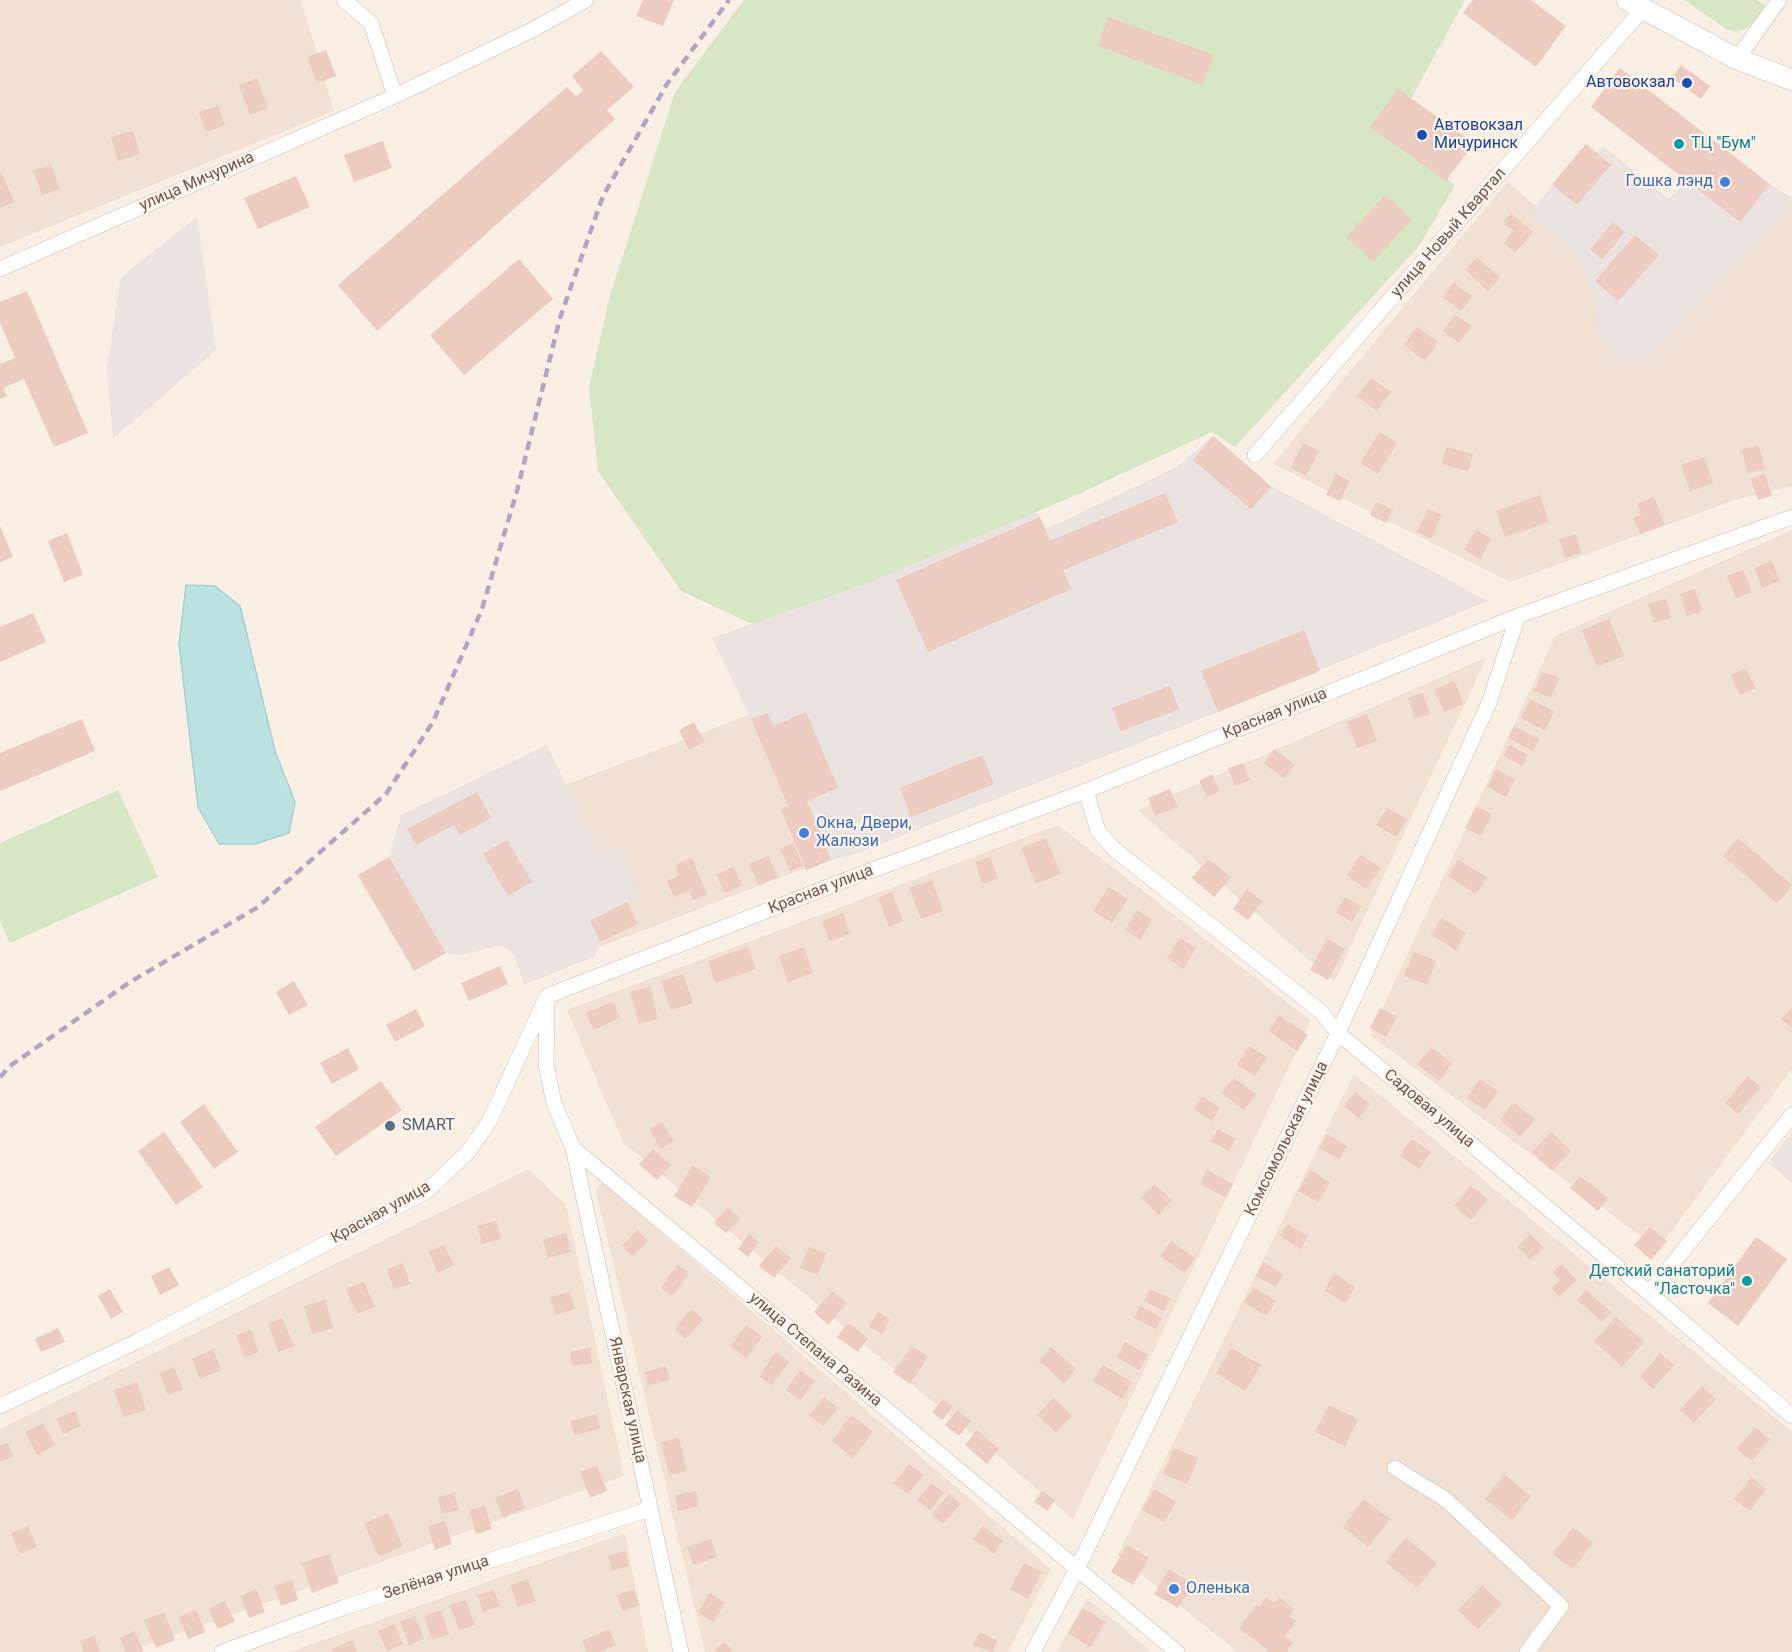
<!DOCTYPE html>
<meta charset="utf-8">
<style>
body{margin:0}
canvas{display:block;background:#faefe5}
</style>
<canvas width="1792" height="1652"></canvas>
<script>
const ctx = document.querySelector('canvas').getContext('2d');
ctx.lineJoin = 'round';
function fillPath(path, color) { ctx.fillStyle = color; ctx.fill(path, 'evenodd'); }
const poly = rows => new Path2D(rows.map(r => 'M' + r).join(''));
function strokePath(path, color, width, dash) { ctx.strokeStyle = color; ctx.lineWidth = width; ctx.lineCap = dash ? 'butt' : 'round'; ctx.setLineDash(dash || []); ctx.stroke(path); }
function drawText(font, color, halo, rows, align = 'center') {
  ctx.font = font + ' Roboto,sans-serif'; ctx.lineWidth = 4.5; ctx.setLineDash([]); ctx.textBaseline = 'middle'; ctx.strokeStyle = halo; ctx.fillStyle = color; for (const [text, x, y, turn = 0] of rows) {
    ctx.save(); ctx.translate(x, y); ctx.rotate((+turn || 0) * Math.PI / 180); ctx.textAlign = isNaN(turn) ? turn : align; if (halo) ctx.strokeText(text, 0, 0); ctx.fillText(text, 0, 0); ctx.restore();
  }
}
fillPath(poly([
 [0,0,301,0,334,111,0,247],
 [1507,182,1674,317,1792,201,1792,486,1738,499,1510,582,1273,464],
 [1792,530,1792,1069,1658,1249,1370,1035,1555,636],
 [1487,657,1334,982,1138,810],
 [775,705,834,857,556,964,497,811],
 [1058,825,1311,1021,1073,1519,623,1142,567,1010],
 [1354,1074,1792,1432,1792,1652,1237,1652,1118,1555],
 [528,1169,566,1204,624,1476,127,1652,0,1652,0,1429],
 [602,1182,1051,1569,1008,1652,705,1652,596,1191],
 [625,1533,648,1652,289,1652],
 [1087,1598,1152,1652,1057,1652]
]), '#f1e0d4');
fillPath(poly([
 [1586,144,1597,153,1603,146,1669,199,1686,180,1740,222,1770,184,1792,198,1790,210,1645,360,1623,362,1609,350,1596,326,1593,293,1586,267,1562,240,1529,214],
 [197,217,216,350,113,439,107,367,121,277],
 [1213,436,1271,486,1488,601,1218,712,853,855,831,860,806,870,781,809,787,806,751,719,712,638,868,583,1037,511,1046,529,1177,467],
 [547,745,599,854,622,847,642,897,590,920,600,942,595,956,524,985,514,955,502,945,459,955,446,953,414,971,358,875,389,857,401,815],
 [1792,1132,1792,1183,1768,1163]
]), '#eae3df');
fillPath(poly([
 [744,0,1465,0,1390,137,1455,185,1419,246,1235,447,1212,432,1074,496,868,583,752,624,681,591,598,471,589,387,610,296,675,92],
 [1684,0,1757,0,1767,7,1748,28,1736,32,1726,29],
 [118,790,158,877,10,943,0,921,0,843]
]), '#d7e6c5');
const water = poly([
 [186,585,215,586,240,606,275,751,295,802,289,833,255,844,219,844,198,807,179,644,186,585]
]);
fillPath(water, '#bce1e1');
strokePath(water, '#a3d1d2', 1.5);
fillPath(poly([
 [643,0,674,0,663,26,636,16],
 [1473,0,1531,0,1566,26,1536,67,1463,13],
 [1108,17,1214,55,1203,85,1098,46],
 [326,50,336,76,317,83,307,57],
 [601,51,634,87,607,110,615,119,377,331,338,285,567,87,576,97,583,90,572,76],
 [1681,65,1710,86,1701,99,1672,78],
 [1620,68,1770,184,1740,222,1591,107],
 [257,78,268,108,250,115,239,85],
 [1398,89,1474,143,1446,181,1370,127],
 [218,106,225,125,206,132,199,112],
 [133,131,140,154,118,161,111,137],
 [383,141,392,168,354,182,344,155],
 [1586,144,1611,165,1577,205,1552,184],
 [51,165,60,189,42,195,33,170],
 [2,173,14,202,0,208,0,174],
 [296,176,310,207,258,229,244,198],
 [1385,195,1412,220,1373,262,1346,237],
 [1511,213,1533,232,1515,253,1504,243,1514,231,1503,222],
 [1613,222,1625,232,1602,260,1590,249],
 [1635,235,1659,255,1618,301,1595,281],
 [1477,257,1500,278,1488,291,1465,270],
 [519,259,553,299,464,375,430,335],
 [1454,283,1472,297,1461,311,1443,297],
 [27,291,88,433,54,447,24,379,3,388,7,396,0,399,0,364,15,358,0,323,0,302],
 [1455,315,1471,326,1459,343,1443,331],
 [1417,327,1438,342,1425,361,1404,345],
 [1371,378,1391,392,1377,411,1357,396],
 [1380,432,1397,443,1378,474,1360,463],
 [1213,436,1271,486,1251,509,1193,460],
 [1303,443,1319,451,1306,476,1291,468],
 [1759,446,1765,469,1747,473,1742,449],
 [1447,447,1473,454,1468,471,1442,464],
 [1704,457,1713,483,1690,491,1681,465],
 [1336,474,1350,481,1340,501,1326,495],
 [1765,474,1772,496,1758,500,1751,479],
 [1165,493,1178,522,1063,570,1071,589,928,652,896,580,1040,517,1050,541],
 [1540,495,1549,522,1505,537,1496,511],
 [1654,497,1665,525,1640,534,1633,518,1641,515,1637,504],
 [1377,502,1393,510,1386,523,1370,515],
 [1428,509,1442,515,1431,539,1417,532],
 [0,526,13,557,0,562],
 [1476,530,1491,539,1480,559,1464,550],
 [67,533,83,575,64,582,48,541],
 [1576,534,1581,553,1565,558,1559,539],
 [1772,561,1780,581,1762,588,1755,568],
 [1743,570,1752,592,1736,598,1727,576],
 [1695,589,1702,611,1687,616,1680,594],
 [1666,599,1671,618,1654,623,1648,604],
 [33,613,46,642,0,662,0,627],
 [1609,619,1624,656,1597,667,1582,630],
 [1304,630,1320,671,1218,712,1201,671],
 [1746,668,1755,688,1740,695,1731,675],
 [1542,672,1559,678,1551,698,1534,691],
 [1454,681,1464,704,1444,712,1434,690],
 [1170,686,1179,709,1121,731,1112,708],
 [1423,693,1430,714,1415,719,1408,698],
 [1530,699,1554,711,1545,731,1521,718],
 [806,712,838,788,807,801,831,860,806,870,781,809,788,806,751,719,768,713,773,726],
 [1367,714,1377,741,1357,748,1347,722],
 [82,719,95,751,0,791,0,753],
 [694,722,705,742,689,750,679,730],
 [1514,726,1539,739,1533,751,1508,738],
 [1509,745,1528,755,1522,766,1504,756],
 [1274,749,1295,765,1284,779,1264,763],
 [982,755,994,784,911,817,900,788],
 [1243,763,1250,780,1235,786,1228,768],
 [1496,769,1515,779,1506,797,1487,787],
 [1212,774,1220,791,1207,797,1199,781],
 [1170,789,1178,807,1155,816,1148,798],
 [477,792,491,818,460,835,454,825,416,845,407,829],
 [1476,806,1492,814,1481,836,1465,828],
 [1387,808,1407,819,1396,837,1376,825],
 [1046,838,1061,874,1036,884,1021,848],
 [1738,838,1792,885,1777,903,1723,856],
 [507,840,532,882,508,896,483,854],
 [793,843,803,866,790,871,780,849],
 [1361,855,1381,868,1366,889,1347,875],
 [768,856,778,877,759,885,749,864],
 [389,857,446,953,414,971,358,875],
 [990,857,998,878,982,884,975,862],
 [692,858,707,895,693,900,690,891,674,897,667,881,679,876,675,865],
 [1208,859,1231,877,1214,897,1192,878],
 [1458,860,1487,877,1476,894,1448,876],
 [733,867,742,885,725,893,716,875],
 [932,880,943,911,921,919,909,888],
 [1109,887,1128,899,1112,923,1093,911],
 [1247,890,1262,901,1248,920,1233,909],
 [892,892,903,921,889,927,878,898],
 [1345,897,1361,906,1352,922,1336,912],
 [627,902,638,924,600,942,590,921],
 [1137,910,1152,920,1140,940,1125,930],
 [843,913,850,934,829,941,822,921],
 [1442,918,1466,933,1456,950,1431,935],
 [1180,938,1196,948,1183,969,1167,958],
 [1327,939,1345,949,1328,980,1310,970],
 [748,947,756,969,715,983,708,961],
 [804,947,813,973,788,982,779,956],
 [1414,952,1436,961,1427,985,1404,976],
 [500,966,508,984,469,1001,461,983],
 [683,974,693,1003,671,1010,661,981],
 [294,981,308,1005,289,1015,276,992],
 [650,987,658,1019,639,1024,630,992],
 [613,1002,620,1018,594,1030,586,1013],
 [1792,1007,1792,1028,1781,1019],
 [1380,1008,1397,1017,1386,1037,1370,1028],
 [416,1009,425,1026,395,1042,386,1025],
 [1279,1015,1308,1035,1297,1051,1269,1031],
 [1249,1046,1267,1057,1255,1076,1237,1065],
 [1431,1047,1452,1063,1439,1081,1418,1065],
 [348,1048,359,1069,332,1084,320,1063],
 [1748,1076,1761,1087,1738,1114,1725,1103],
 [1234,1078,1256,1094,1244,1110,1222,1093],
 [1480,1079,1498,1091,1485,1110,1467,1098],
 [381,1081,402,1110,336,1156,315,1127],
 [1355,1092,1370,1104,1359,1118,1344,1106],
 [1202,1096,1220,1108,1212,1121,1194,1109],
 [1514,1103,1534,1119,1520,1137,1500,1120],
 [204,1104,238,1152,214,1169,180,1122],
 [662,1122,674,1141,661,1149,649,1129],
 [1218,1129,1236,1139,1229,1151,1211,1141],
 [164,1132,203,1187,176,1205,138,1151],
 [1551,1132,1571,1151,1552,1171,1532,1152],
 [1327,1134,1347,1146,1339,1159,1319,1148],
 [1412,1139,1431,1152,1419,1169,1400,1156],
 [653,1149,671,1165,657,1180,639,1164],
 [693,1165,711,1177,692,1207,674,1196],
 [1207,1170,1233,1184,1226,1198,1200,1184],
 [1310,1170,1330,1182,1318,1202,1298,1191],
 [1580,1176,1608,1198,1598,1211,1570,1188],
 [1154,1184,1172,1200,1159,1215,1141,1198],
 [1471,1186,1488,1200,1471,1220,1454,1206],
 [728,1207,740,1218,726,1233,714,1223],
 [496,1221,501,1239,482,1244,477,1226],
 [1288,1224,1308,1236,1301,1249,1280,1236],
 [1650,1227,1667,1241,1651,1260,1634,1245],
 [637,1230,648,1241,633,1256,622,1246],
 [566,1233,571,1252,548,1258,543,1240],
 [749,1234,759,1242,748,1257,738,1249],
 [1530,1234,1543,1247,1530,1260,1517,1247],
 [1756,1237,1787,1259,1738,1326,1708,1303],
 [1171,1241,1195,1258,1184,1273,1160,1256],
 [444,1245,454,1265,438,1273,429,1252],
 [776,1246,791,1258,774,1278,759,1266],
 [809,1247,826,1253,818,1275,800,1268],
 [1263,1262,1283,1274,1276,1287,1256,1276],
 [403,1263,410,1284,394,1289,387,1269],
 [1562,1264,1577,1280,1559,1297,1551,1288,1560,1280,1553,1272],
 [678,1265,689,1274,672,1296,661,1288],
 [169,1267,179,1285,160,1295,151,1276],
 [1334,1274,1355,1287,1345,1303,1324,1290],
 [364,1282,375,1307,357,1314,346,1289],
 [1254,1287,1276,1301,1266,1316,1244,1302],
 [110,1289,123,1312,111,1319,98,1296],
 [1150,1289,1170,1298,1164,1311,1144,1301],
 [1586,1290,1611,1312,1602,1322,1577,1300],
 [832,1291,846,1303,828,1325,814,1312],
 [570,1292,575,1309,555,1315,550,1297],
 [325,1300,333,1328,312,1334,304,1306],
 [1140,1306,1162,1318,1156,1329,1134,1318],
 [691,1309,703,1319,686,1339,675,1329],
 [878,1312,890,1319,882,1334,869,1327],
 [1616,1317,1644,1342,1622,1367,1594,1341],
 [282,1318,294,1346,279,1352,268,1324],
 [848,1323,868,1338,858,1352,837,1337],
 [746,1325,762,1337,746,1358,731,1346],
 [58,1328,65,1342,41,1352,35,1339],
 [251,1330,259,1352,244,1357,236,1335],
 [1125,1342,1148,1355,1139,1370,1117,1357],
 [912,1346,928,1357,910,1384,893,1372],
 [1051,1347,1076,1369,1064,1383,1039,1361],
 [590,1348,592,1363,572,1366,570,1352],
 [1231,1348,1261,1365,1245,1391,1216,1373],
 [213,1349,221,1370,200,1379,192,1359],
 [776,1352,789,1362,772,1385,759,1376],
 [1660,1353,1674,1365,1653,1389,1640,1377],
 [1103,1365,1132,1382,1122,1399,1093,1381],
 [666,1366,670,1380,648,1386,645,1372],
 [174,1367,183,1389,168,1395,159,1373],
 [800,1370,815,1381,800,1400,786,1390],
 [137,1382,146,1410,123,1417,114,1390],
 [1702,1386,1716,1399,1694,1423,1680,1410],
 [824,1397,838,1408,823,1426,809,1415],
 [1053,1398,1072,1415,1056,1433,1037,1415],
 [943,1399,953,1407,942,1420,932,1412],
 [1329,1405,1358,1419,1345,1446,1315,1432],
 [957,1410,971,1421,959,1436,945,1425],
 [75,1411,81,1426,63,1434,57,1419],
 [597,1414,600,1429,574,1435,571,1421],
 [851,1415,873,1432,853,1458,832,1441],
 [43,1423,55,1445,37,1455,25,1432],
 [1755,1427,1770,1439,1752,1461,1737,1449],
 [977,1430,999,1449,987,1464,965,1445],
 [679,1438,687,1471,669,1475,661,1442],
 [8,1443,13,1457,0,1462,0,1446],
 [1174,1448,1198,1458,1187,1484,1163,1474],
 [909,1464,923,1475,908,1494,894,1483],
 [597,1466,607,1491,590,1498,580,1472],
 [1504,1474,1531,1496,1512,1520,1485,1499],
 [1751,1477,1766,1489,1750,1511,1734,1499],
 [931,1483,944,1493,930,1510,917,1500],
 [518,1489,525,1508,503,1517,495,1498],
 [1154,1489,1176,1502,1164,1522,1142,1510],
 [696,1491,699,1506,678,1511,675,1495],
 [1042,1491,1055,1500,1047,1511,1034,1502],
 [454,1493,459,1510,442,1514,438,1497],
 [949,1494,961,1504,943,1524,932,1514],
 [1364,1499,1390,1519,1368,1547,1343,1527],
 [485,1506,492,1529,476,1534,469,1510],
 [388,1513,403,1546,379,1557,364,1524],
 [445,1521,452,1544,435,1550,428,1526],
 [28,1526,37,1547,20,1554,11,1533],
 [983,1526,1003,1541,994,1554,973,1539],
 [1573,1527,1593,1543,1573,1569,1553,1554],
 [1406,1538,1437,1563,1417,1588,1386,1562],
 [711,1539,717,1557,693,1565,687,1547],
 [1127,1545,1149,1558,1133,1585,1111,1572],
 [625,1551,629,1566,612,1571,608,1556],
 [329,1554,339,1583,312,1593,302,1563],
 [1024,1563,1042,1572,1028,1599,1010,1589],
 [1169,1569,1193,1584,1178,1608,1154,1594],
 [528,1579,536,1601,518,1607,510,1585],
 [292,1580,298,1600,281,1606,274,1586],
 [1482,1585,1502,1604,1478,1629,1458,1610],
 [256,1589,265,1612,249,1618,240,1596],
 [634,1589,640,1605,623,1611,617,1595],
 [494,1590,500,1606,483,1612,478,1595],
 [710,1593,725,1603,713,1622,698,1612],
 [1266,1597,1274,1603,1279,1597,1294,1609,1289,1616,1296,1621,1285,1636,1293,1642,1286,1652,1270,1652,1239,1628,1256,1605,1259,1607],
 [466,1600,475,1625,459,1630,450,1605],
 [224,1601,235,1621,218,1629,208,1609],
 [1083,1608,1106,1622,1090,1647,1068,1633],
 [196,1610,205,1632,188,1639,179,1617],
 [441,1610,449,1634,432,1640,424,1616],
 [164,1612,175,1640,156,1648,144,1620],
 [415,1616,424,1639,409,1645,400,1622],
 [394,1624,403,1644,387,1651,378,1631],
 [609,1629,616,1645,599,1652,587,1652,582,1641],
 [135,1631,144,1652,126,1652,120,1638],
 [980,1632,997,1641,992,1652,973,1645],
 [94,1635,100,1652,84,1652,80,1641],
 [352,1640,358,1652,334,1652,332,1649],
 [724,1642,734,1652,713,1652]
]), '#eccbc0');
const minor = poly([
 [344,0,371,23,395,96],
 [1737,59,1779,0],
 [0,269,395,96,534,29,586,0],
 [1255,455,1642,10],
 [1086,791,1098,831,1115,850,1320,1011,1338,1033,1649,1293,1792,1416],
 [547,1002,546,1064,554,1103,573,1148,1177,1652],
 [573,1148,681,1652],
 [1649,1293,1792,1115],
 [0,1406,138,1341,427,1191,468,1152,489,1122,547,996,859,875,1086,791,1518,616,1792,517],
 [1395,1468,1445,1499,1561,1606,1527,1652],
 [222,1652,345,1607,650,1509],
 [1033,1652,1077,1569,1338,1033,1489,703,1518,616]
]);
const secondary = poly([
 [1627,0,1737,59,1792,80]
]);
strokePath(minor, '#cab6ad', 16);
strokePath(secondary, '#cfb7ad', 22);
strokePath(minor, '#fff', 15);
strokePath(secondary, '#fff', 21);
strokePath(poly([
 [0,1077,10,1066,130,982,258,907,386,794,433,722,482,609,517,491,560,318,603,196,667,84,729,0]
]), '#b1a5c2', 4.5, [9, 6]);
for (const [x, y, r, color] of [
 [1687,83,6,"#1a4fb4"],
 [1422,135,6,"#1a4fb4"],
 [1679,144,6,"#0f9aa8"],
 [1725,182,6,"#3f7fe0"],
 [804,833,6,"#3f7fe0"],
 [390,1126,6,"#5c6f8a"],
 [1747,1281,6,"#0f9aa8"],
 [1174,1589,6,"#3f7fe0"]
]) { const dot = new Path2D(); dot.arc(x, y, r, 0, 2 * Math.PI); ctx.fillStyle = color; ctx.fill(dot); strokePath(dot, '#fdf3eb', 2); }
drawText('16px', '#164399', '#fdf3eb', [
 ["Автовокзал",1675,83],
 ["Автовокзал",1434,126,"left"],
 ["Мичуринск",1434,144,"left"]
], 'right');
drawText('16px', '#0d838f', '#fdf3eb', [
 ["ТЦ \"Бум\"",1691,144],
 ["Детский санаторий",1735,1272,"right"],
 ["\"Ласточка\"",1735,1290,"right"]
], 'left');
drawText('16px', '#70554d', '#fdf3eb', [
 ["улица Мичурина",197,182,-24],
 ["улица Новый Квартал",1449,233,-49],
 ["Красная улица",1275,714,-22],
 ["Красная улица",821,890,-21],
 ["Садовая улица",1429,1109,40],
 ["Комсомольская улица",1287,1139,-64],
 ["Красная улица",381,1213,-29],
 ["улица Степана Разина",815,1350,40],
 ["Январская улица",627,1400,78],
 ["Зелёная улица",436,1578,-18]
]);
drawText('16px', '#366cbe', '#fdf3eb', [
 ["Гошка лэнд",1713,182,"right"],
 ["Окна, Двери,",816,824],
 ["Жалюзи",816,842],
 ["Оленька",1186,1589]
], 'left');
drawText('16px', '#4e5e75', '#fdf3eb', [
 ["SMART",402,1126]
], 'left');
</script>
